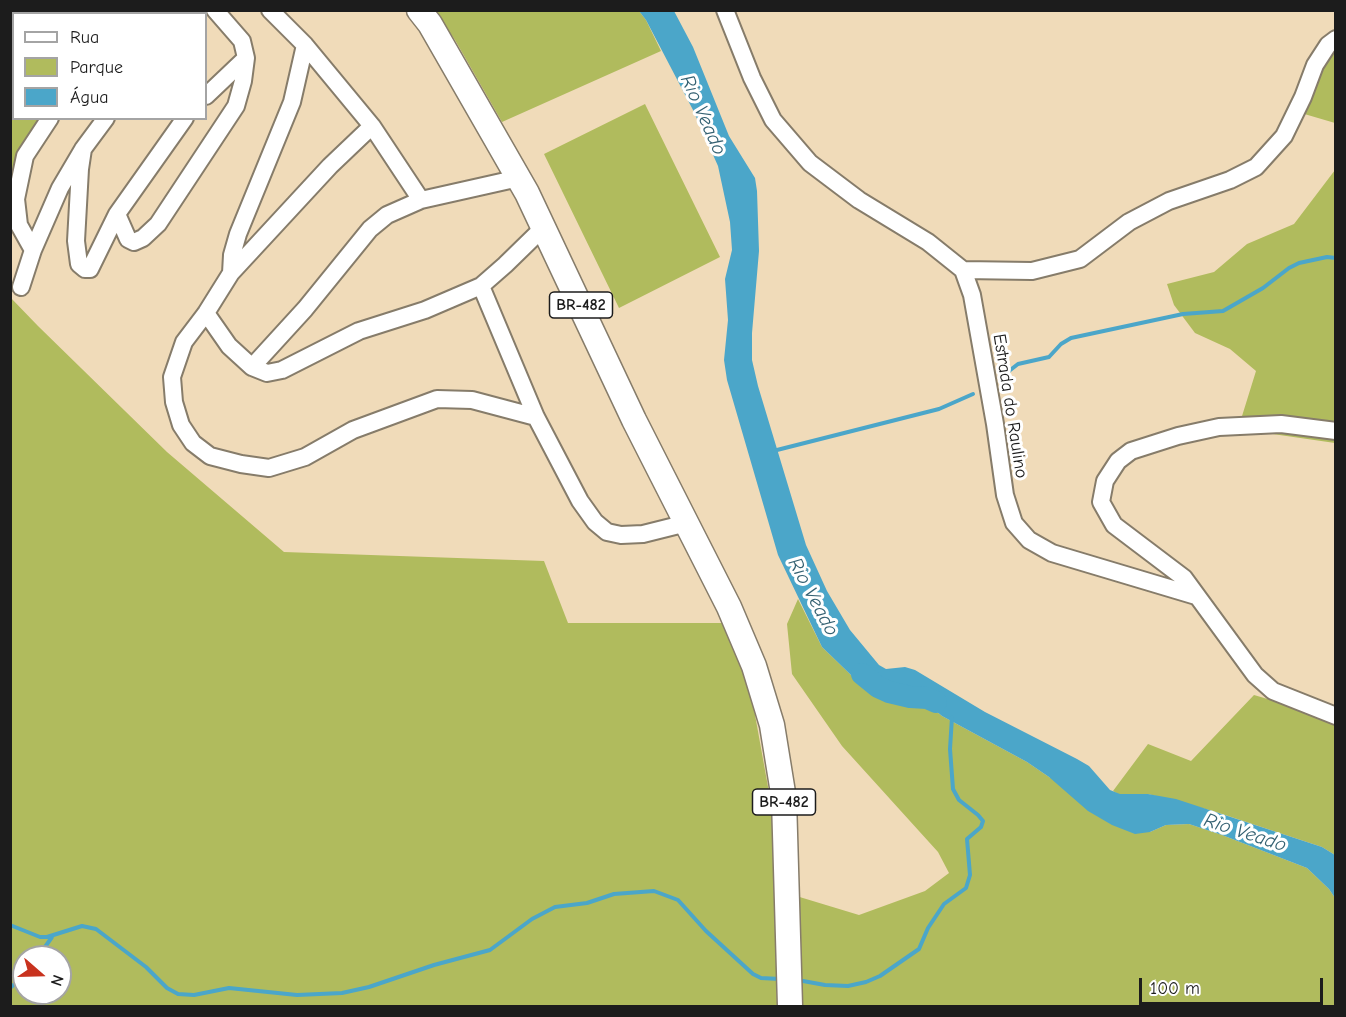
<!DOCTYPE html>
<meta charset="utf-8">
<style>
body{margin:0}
#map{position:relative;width:1346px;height:1017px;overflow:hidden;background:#f0dbb9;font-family:"Comic Neue",sans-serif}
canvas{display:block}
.frame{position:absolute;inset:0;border:12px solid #1c1c1c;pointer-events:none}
.legend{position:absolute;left:12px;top:12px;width:195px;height:108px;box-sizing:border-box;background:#fff;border:2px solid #a4a4a4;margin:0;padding:8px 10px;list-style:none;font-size:18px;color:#1c1c1c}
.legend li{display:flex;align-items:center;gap:12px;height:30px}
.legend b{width:30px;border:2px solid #a4a4a4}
.north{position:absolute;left:12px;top:945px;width:60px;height:60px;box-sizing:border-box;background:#fff;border:2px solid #a4a4a4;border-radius:50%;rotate:110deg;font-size:16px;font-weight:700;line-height:24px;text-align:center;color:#1c1c1c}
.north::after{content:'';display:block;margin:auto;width:21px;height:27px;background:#c8321e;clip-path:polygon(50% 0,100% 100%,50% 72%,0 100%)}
.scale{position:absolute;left:1139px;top:978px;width:184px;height:27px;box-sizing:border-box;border:3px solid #1c1c1c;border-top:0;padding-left:8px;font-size:18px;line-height:21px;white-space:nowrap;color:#1c1c1c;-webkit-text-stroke:4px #fff;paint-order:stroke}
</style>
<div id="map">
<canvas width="1346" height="1017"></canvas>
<div class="frame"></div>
<ul class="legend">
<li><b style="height:8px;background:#fff"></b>Rua</li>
<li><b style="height:16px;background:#b0bb5d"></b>Parque</li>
<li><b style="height:16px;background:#4ba6c9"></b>Água</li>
</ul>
<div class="north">N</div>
<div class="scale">100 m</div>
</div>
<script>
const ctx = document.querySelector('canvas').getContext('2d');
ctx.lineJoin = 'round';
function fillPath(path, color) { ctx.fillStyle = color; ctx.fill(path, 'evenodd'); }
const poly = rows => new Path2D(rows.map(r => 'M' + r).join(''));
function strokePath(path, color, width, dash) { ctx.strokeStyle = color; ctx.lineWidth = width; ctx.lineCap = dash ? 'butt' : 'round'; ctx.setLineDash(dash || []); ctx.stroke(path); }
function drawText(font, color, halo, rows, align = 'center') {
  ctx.font = font + ' "Comic Neue",sans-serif'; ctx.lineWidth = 6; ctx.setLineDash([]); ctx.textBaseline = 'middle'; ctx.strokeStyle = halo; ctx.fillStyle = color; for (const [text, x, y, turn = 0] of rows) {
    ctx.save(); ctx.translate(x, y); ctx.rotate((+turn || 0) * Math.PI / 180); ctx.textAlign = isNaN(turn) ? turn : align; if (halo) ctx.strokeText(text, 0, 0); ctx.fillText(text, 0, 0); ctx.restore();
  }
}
fillPath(poly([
 [435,11,639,11,646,20,661,51,502,122,455,40],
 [1335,43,1335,123,1301,113,1320,53],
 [13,86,14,118,50,119,36,138,10,219,10,87],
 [645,104,720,257,619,308,544,154],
 [1335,170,1335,443,1238,429,1256,371,1230,349,1195,333,1174,305,1167,284,1214,272,1247,244,1294,224],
 [10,297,38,326,167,452,284,552,544,561,568,623,731,623,746,665,772,809,777,1006,11,1006],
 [24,957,60,957,60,993,24,993],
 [798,599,822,647,851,675,868,687,897,693,926,703,942,716,1027,762,1049,777,1150,832,1166,825,1189,824,1222,835,1307,868,1329,889,1335,898,1335,1006,795,1006,793,895,859,915,925,891,949,873,938,852,842,746,792,674,787,624],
 [1254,695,1315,713,1335,722,1335,855,1322,847,1213,811,1148,794,1132,796,1120,795,1113,791,1148,744,1191,761]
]), '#b0bb5d');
fillPath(poly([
 [639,11,674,11,693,47,729,136,755,178,757,191,759,251,752,333,752,360,758,386,806,545,827,591,850,630,879,665,886,669,905,667,915,670,985,712,1077,759,1089,766,1110,790,1120,794,1148,794,1176,799,1322,847,1335,855,1335,898,1329,889,1307,868,1222,835,1189,824,1166,825,1150,832,1135,834,1112,825,1088,811,1049,777,1027,762,942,716,926,703,897,693,868,687,851,675,822,647,778,555,727,380,724,360,728,320,725,279,732,250,730,222,718,166,693,110,646,20]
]), '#4ba6c9');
strokePath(poly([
 [1000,378,1018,364,1049,357,1061,344,1071,338,1183,314,1223,311,1263,288,1289,268,1299,263,1327,257,1336,258],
 [773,451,939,409,973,394],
 [10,925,40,937,47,937,82,926,96,929,146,967,167,988,178,994,194,995,229,988,297,995,342,993,369,987,434,965,490,950,532,919,555,907,587,903,614,894,654,891,678,900,706,931,753,974,761,978,780,979],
 [38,957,52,937],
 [803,981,825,985,848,986,866,982,880,976,919,949,928,928,944,904,966,888,970,875,967,839,981,827,983,821,978,815,959,800,953,789,950,749,952,717],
 [10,988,24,976]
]), '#4ba6c9', 4);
strokePath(poly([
 [862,674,878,687,889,692,910,697,927,698,936,702]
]), '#4ba6c9', 22);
const minor = poly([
 [270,10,305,45,372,126,421,200],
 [725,10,752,78,773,120,810,163,859,200,928,242,963,270,972,295,995,424,1005,495,1014,523,1029,540,1052,553,1196,596],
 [40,14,43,10],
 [194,14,197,10],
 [10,39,14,36],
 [206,96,246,58],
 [372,126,330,166,231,273,206,313,184,342,172,377,174,402,181,425,193,443,210,456,241,464,269,468,305,457,353,430,437,399,472,400,536,417],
 [83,149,80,169,76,241,79,264,85,269,90,269,117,214,185,118],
 [117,214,128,239,134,242,143,238,158,224,236,106,243,81,246,58,242,41,215,10],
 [33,250,19,225,16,199,25,156,50,118],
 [963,270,1032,271,1080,259,1129,222,1169,201,1230,180,1256,167,1284,136,1303,97,1315,65,1328,45,1336,39],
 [231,273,232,255,238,234,292,102,305,45],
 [481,286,536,417,580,501,595,522,607,532,621,535,643,534,687,523],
 [21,287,33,250,60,188,83,149,106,118],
 [206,313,229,346,252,367,267,373,282,370,359,331,425,310,481,286,505,265,544,227],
 [252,367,305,309,370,229,387,215,421,200,519,178],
 [1336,431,1281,424,1219,427,1178,436,1131,451,1118,461,1105,481,1101,502,1114,525,1184,578,1255,675,1273,691,1336,716]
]);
const highway = poly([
 [419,10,430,24,527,193,634,420,729,607,754,666,772,725,784,799,790,1006]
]);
strokePath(minor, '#867c6a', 20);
strokePath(highway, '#867c6a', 27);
strokePath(minor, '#fff', 16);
strokePath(highway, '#fff', 24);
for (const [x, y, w] of [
 [581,305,63],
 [784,802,63]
]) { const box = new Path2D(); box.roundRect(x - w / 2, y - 13, w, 26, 4.5); ctx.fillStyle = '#fff'; ctx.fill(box); strokePath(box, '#1c1c1c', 1.5); }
drawText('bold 16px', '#1c1c1c', null, [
 ["BR-482",581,305],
 ["BR-482",784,802]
]);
drawText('18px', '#1c1c1c', '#fff', [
 ["Estrada do Raulino",1010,406,81]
]);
drawText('italic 20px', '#346172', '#fff', [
 ["Rio Veado",703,115,66],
 ["Rio Veado",813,597,62],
 ["Rio Veado",1245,833,18]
]);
</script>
